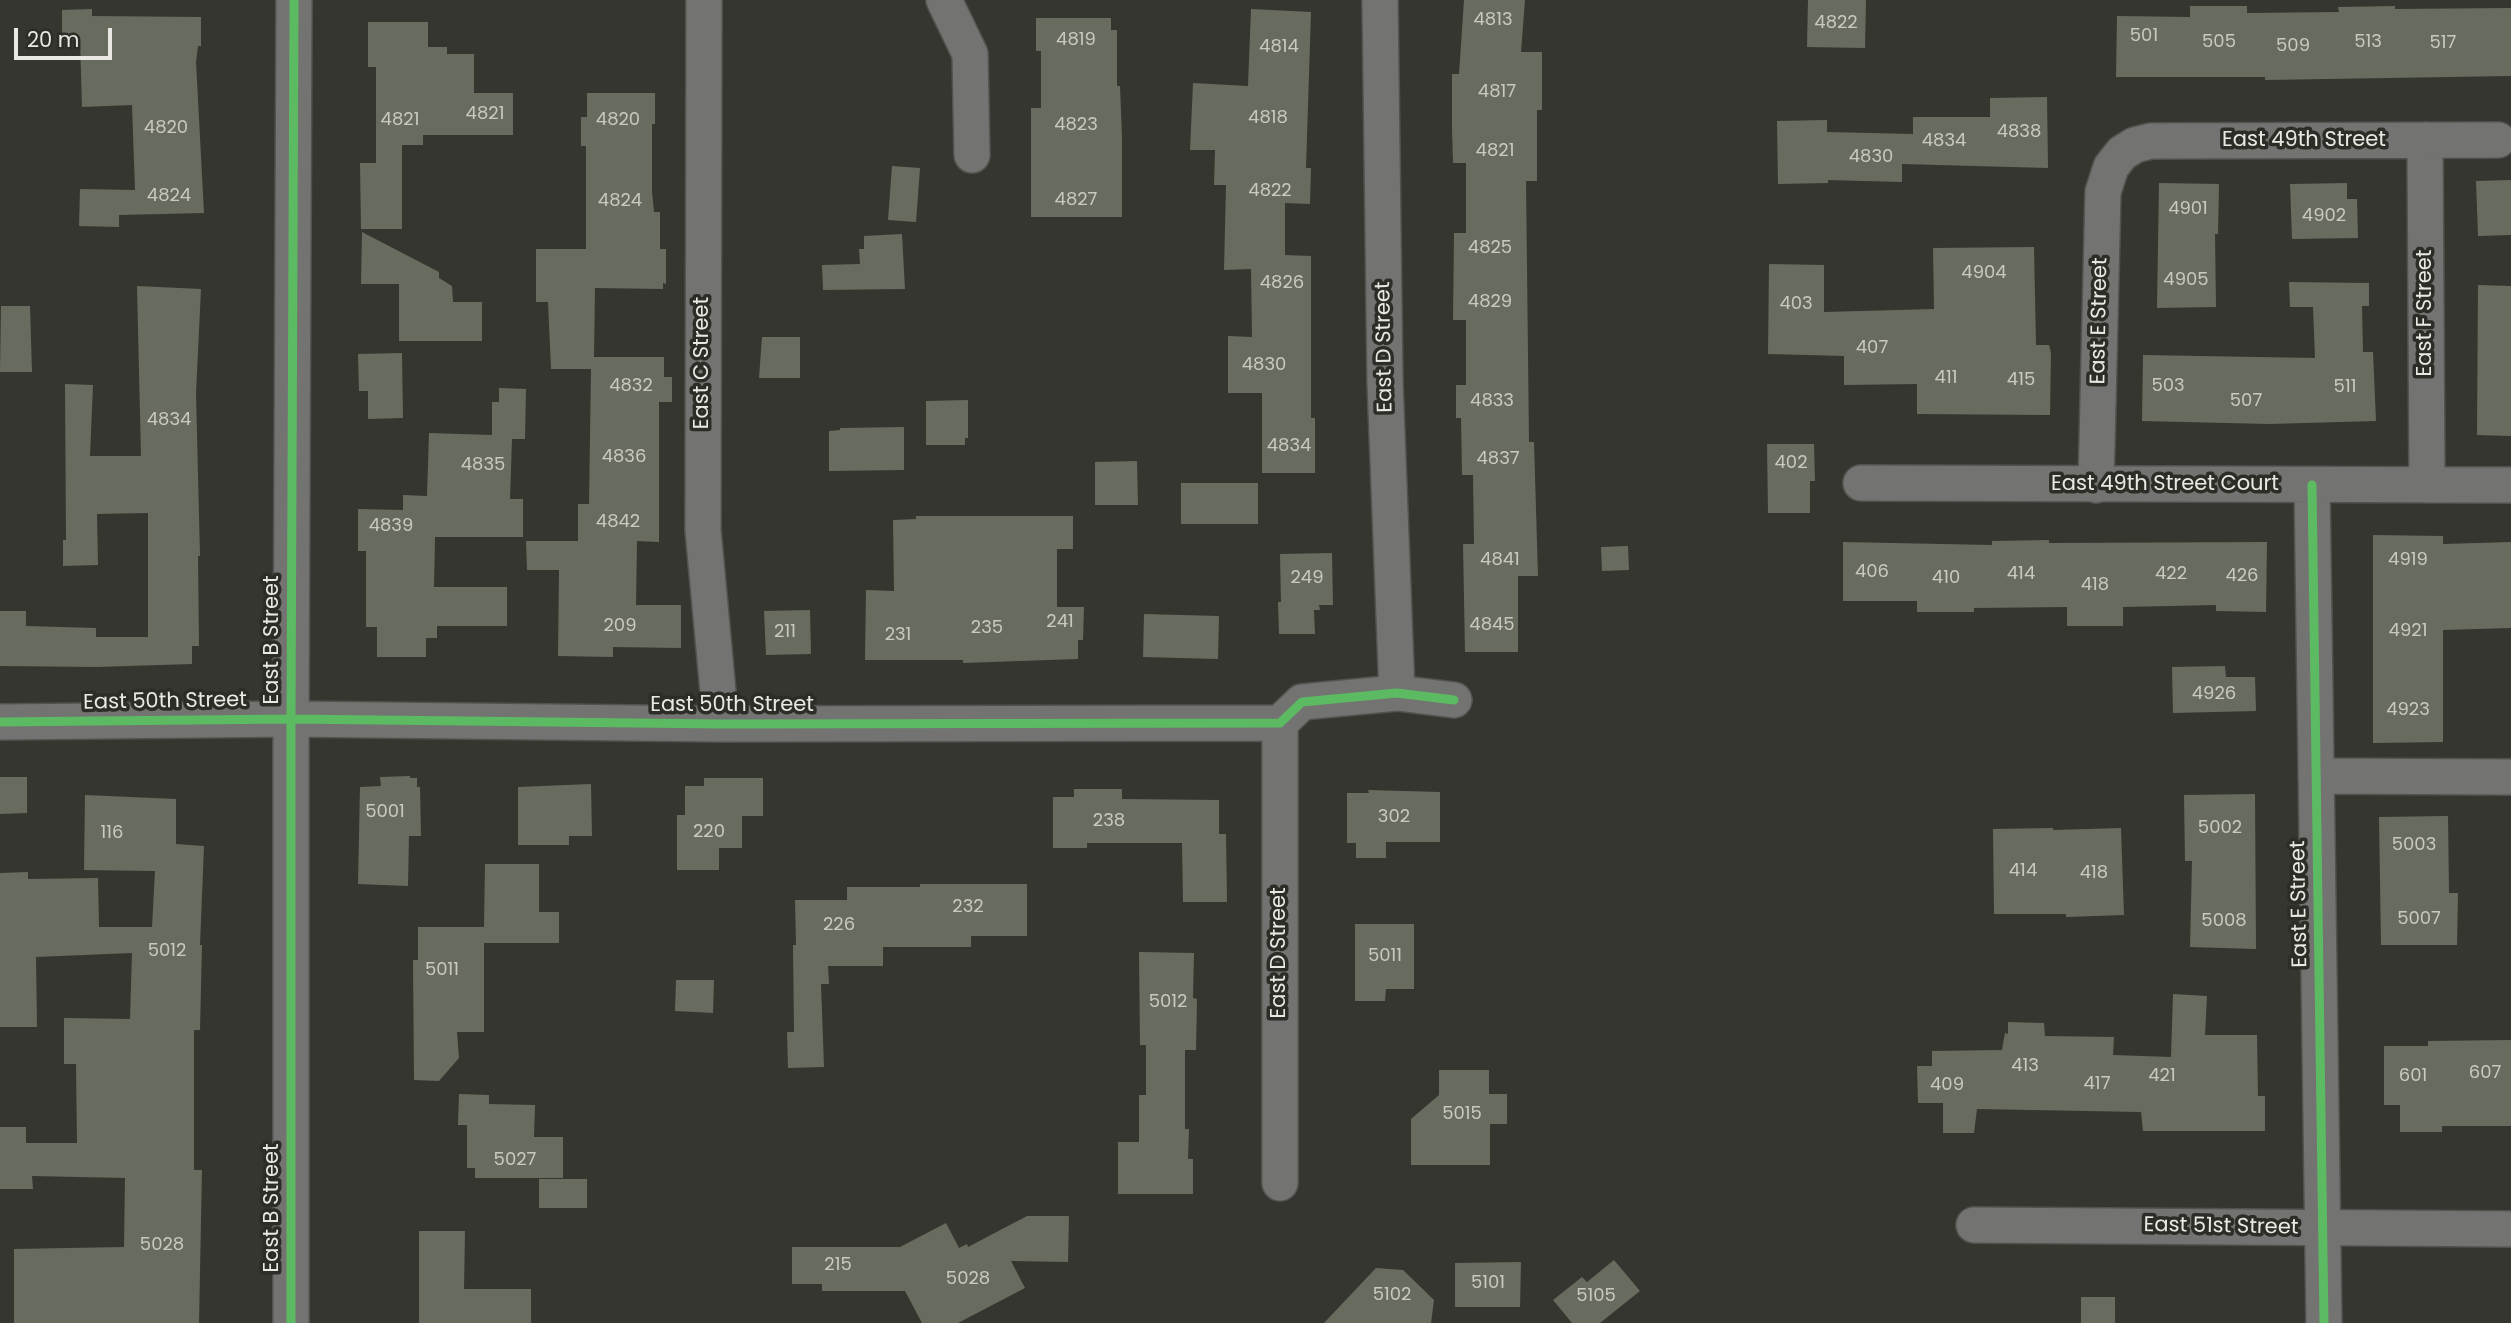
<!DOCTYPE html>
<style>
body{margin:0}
#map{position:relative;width:2511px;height:1323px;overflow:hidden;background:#363631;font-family:Poppins,sans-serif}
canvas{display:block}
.scale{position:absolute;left:14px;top:28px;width:98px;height:32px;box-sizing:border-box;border:4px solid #e9e8e4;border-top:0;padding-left:9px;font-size:21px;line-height:24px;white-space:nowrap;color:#e9e8e4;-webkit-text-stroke:5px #2d2d27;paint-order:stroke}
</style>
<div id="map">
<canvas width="2511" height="1323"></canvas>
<div class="scale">20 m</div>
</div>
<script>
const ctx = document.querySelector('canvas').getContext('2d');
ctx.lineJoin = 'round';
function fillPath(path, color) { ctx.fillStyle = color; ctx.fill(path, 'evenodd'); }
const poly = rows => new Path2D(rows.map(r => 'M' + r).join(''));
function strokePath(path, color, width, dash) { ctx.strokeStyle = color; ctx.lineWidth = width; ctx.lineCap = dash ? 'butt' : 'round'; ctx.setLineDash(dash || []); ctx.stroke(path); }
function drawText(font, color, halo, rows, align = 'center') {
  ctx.font = font + ' Poppins,sans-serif'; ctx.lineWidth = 7; ctx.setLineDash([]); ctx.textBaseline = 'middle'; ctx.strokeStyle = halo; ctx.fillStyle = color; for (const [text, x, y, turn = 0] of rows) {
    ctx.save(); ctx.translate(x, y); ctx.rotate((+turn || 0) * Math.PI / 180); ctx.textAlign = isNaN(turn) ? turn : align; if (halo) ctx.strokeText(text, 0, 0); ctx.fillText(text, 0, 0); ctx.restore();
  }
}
fillPath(poly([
 [1464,0,1525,0,1521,52,1542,52,1542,110,1537,110,1537,181,1526,181,1529,442,1534,442,1538,576,1518,576,1518,652,1465,652,1463,544,1474,544,1473,475,1462,475,1461,418,1456,418,1456,385,1466,385,1466,320,1453,320,1454,233,1466,233,1466,163,1453,163,1452,129,1452,74,1459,74],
 [1808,0,1866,0,1865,48,1807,47],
 [2190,6,2247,6,2247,13,2339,12,2338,7,2395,6,2395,9,2511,8,2511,76,2265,80,2265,77,2116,77,2117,16,2190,17],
 [92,9,92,16,201,17,201,46,198,46,196,62,204,213,119,215,119,227,79,226,80,189,135,190,132,105,82,107,80,39,62,40,62,10],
 [1251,9,1311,12,1306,168,1311,168,1310,204,1285,203,1285,255,1311,256,1311,418,1315,418,1315,473,1262,473,1262,393,1228,393,1228,336,1252,337,1251,269,1224,270,1226,185,1214,185,1215,150,1190,150,1193,83,1248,86],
 [1036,18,1111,18,1111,30,1117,30,1117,86,1120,86,1122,137,1122,217,1031,217,1031,108,1041,108,1041,51,1036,51],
 [368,22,428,22,428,47,447,47,447,54,474,54,474,93,513,93,513,135,423,135,423,145,402,145,402,229,361,229,360,163,376,163,376,67,368,67],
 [587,93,655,93,655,124,652,124,652,191,654,212,660,212,660,249,666,249,666,284,663,283,663,289,595,288,594,357,664,357,664,377,672,377,672,402,659,402,659,542,637,541,636,605,681,605,681,648,613,647,613,657,558,656,559,570,527,570,526,541,578,541,578,504,589,504,591,369,551,369,548,302,536,302,536,249,586,249,586,146,581,146,581,117,587,117],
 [2047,97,2048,168,1902,164,1902,182,1828,180,1828,183,1778,184,1777,121,1827,120,1827,132,1913,134,1913,117,1990,117,1990,98],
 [892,166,920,168,916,222,888,220],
 [2511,180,2511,235,2478,236,2476,181],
 [2159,183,2219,184,2218,234,2215,234,2216,307,2157,308],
 [2347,183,2347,199,2357,199,2358,238,2292,239,2290,184],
 [362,232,439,272,439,278,452,286,453,302,482,302,482,341,399,341,399,284,361,284],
 [902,234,905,289,823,290,822,265,860,264,859,249,864,249,864,236],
 [2034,247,2036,345,2049,345,2051,353,2050,415,1917,414,1917,384,1844,385,1844,356,1768,354,1769,264,1824,265,1824,312,1934,309,1933,248],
 [2289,282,2369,283,2369,306,2362,306,2363,352,2373,352,2376,421,2269,424,2142,421,2143,355,2315,358,2313,307,2290,307],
 [2478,285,2511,286,2511,436,2477,435],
 [137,286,201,289,196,393,200,556,198,556,199,646,192,646,192,664,96,667,0,666,0,611,26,611,26,626,96,628,96,637,148,637,148,513,97,514,98,565,63,566,63,540,66,540,65,384,93,385,90,456,141,456],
 [1,306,30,306,32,372,0,372],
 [762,337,800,337,800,378,759,378],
 [402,353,403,418,368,419,368,391,359,391,358,354],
 [499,388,526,389,525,439,512,439,510,499,523,499,523,537,435,537,434,587,507,587,507,626,437,626,437,638,426,638,426,657,377,657,377,627,366,627,366,551,358,551,358,509,403,510,403,495,427,496,429,433,492,435,492,402,499,402],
 [968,400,968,438,965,438,965,445,926,445,926,401],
 [904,427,904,470,829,471,829,431,840,430,840,428],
 [1767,444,1814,444,1815,481,1810,481,1810,513,1768,513],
 [1137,461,1138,505,1095,505,1095,462],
 [1181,483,1258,483,1258,524,1181,524],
 [916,516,1073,516,1073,549,1057,549,1057,607,1084,607,1083,640,1078,640,1078,659,963,663,963,660,865,660,866,590,894,591,893,520,916,519],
 [2373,535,2443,536,2443,544,2511,542,2511,628,2443,630,2443,742,2373,743],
 [2049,540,2049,543,2267,542,2266,612,2216,611,2216,605,2123,607,2123,626,2067,626,2067,607,1974,608,1974,612,1917,612,1917,601,1843,601,1843,542,1992,545,1992,541],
 [1628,546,1629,570,1602,571,1601,547],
 [1332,553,1333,605,1319,605,1320,610,1314,610,1315,634,1279,634,1278,602,1281,602,1280,554],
 [810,610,811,654,766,655,764,611],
 [1144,614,1219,616,1218,659,1143,657],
 [2225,666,2226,677,2255,677,2256,711,2173,713,2172,667],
 [410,776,410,778,417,778,417,787,420,787,421,836,409,836,408,886,358,884,360,787,381,786,380,777],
 [0,777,27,777,27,813,0,814],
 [704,778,763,778,763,816,742,816,742,848,719,848,719,870,677,870,677,815,685,815,685,786,704,786],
 [591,784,592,836,569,836,569,845,518,845,518,787],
 [1074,789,1122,789,1122,799,1219,800,1219,834,1226,834,1227,902,1183,902,1182,843,1087,843,1087,848,1053,848,1053,797,1074,797],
 [1368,790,1440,792,1440,842,1386,842,1386,858,1356,858,1356,843,1347,843,1347,793,1369,793],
 [2255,794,2256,949,2190,947,2192,861,2185,861,2184,795],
 [85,795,176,799,176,844,204,846,200,945,202,945,200,1030,194,1030,194,1170,202,1170,199,1323,14,1323,14,1249,124,1247,125,1178,32,1176,33,1189,0,1189,0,1127,26,1127,26,1143,77,1143,76,1064,64,1064,64,1018,130,1019,132,953,36,957,37,1027,0,1027,0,873,28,872,28,879,98,878,99,927,152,927,155,871,84,870],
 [2448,816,2449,893,2458,893,2457,945,2381,945,2379,817],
 [2053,828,2053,830,2121,828,2124,915,2066,917,2066,914,1994,914,1993,829],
 [485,864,539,864,539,912,559,912,559,943,484,943,484,940,484,1032,457,1032,459,1058,439,1081,414,1080,413,960,418,960,418,927,484,927],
 [920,884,1027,884,1027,936,971,936,971,947,883,947,883,966,828,966,829,984,821,984,824,1067,788,1068,787,1032,794,1032,793,945,796,945,795,900,847,900,847,887,920,887],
 [1355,924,1414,924,1414,989,1386,989,1385,1001,1355,1001],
 [1139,952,1194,953,1193,998,1197,999,1196,1050,1185,1050,1185,1129,1189,1129,1188,1159,1193,1159,1193,1194,1118,1194,1118,1142,1139,1142,1139,1095,1146,1095,1146,1045,1140,1045],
 [676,980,714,980,713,1013,675,1011],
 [2173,994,2207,996,2205,1035,2257,1035,2258,1096,2265,1096,2265,1131,2143,1131,2141,1112,1977,1109,1974,1133,1943,1133,1943,1103,1918,1103,1917,1066,1932,1066,1932,1051,2002,1050,2005,1033,2008,1034,2008,1022,2044,1023,2045,1036,2114,1037,2113,1055,2171,1057],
 [2511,1040,2511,1126,2442,1126,2442,1132,2400,1132,2400,1105,2384,1105,2384,1046,2428,1046,2428,1041],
 [1439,1070,1489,1070,1489,1094,1507,1094,1507,1124,1490,1124,1490,1165,1411,1165,1411,1119,1439,1095],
 [459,1094,489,1095,489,1104,535,1105,534,1137,563,1137,563,1178,475,1178,475,1168,467,1168,467,1125,458,1125],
 [539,1179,587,1179,587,1208,539,1208],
 [1027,1216,1069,1216,1068,1262,1011,1261,1025,1288,958,1323,922,1323,905,1291,822,1291,822,1284,792,1284,792,1247,900,1247,946,1223,959,1248,967,1244,968,1247],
 [419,1231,465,1231,464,1289,531,1289,531,1323,419,1323],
 [1614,1260,1640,1291,1600,1323,1572,1323,1553,1300,1582,1277,1587,1282],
 [1521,1262,1520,1307,1455,1307,1455,1263],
 [1376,1268,1403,1270,1434,1300,1431,1323,1324,1323],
 [2081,1297,2115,1297,2115,1323,2081,1323]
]), '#686c5e');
const minor = poly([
 [704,0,703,530,721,724],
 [944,0,970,54,972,155],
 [1380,0,1385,382,1397,693],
 [2425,140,2427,485],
 [1861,483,2511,485],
 [2096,485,2103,192,2111,167,2122,153,2135,145,2151,141,2498,140],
 [2312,485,2324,1323],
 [0,722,291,719,721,724,1280,723,1302,702,1397,693,1454,700],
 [1280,723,1280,1183],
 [2316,776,2511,777],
 [1974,1225,2511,1229],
 [291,1323,291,719,294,0]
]);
strokePath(minor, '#52524e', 38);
strokePath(minor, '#737371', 35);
strokePath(poly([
 [2312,485,2324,1323],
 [0,722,291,719,721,724,1280,723,1302,702,1397,693,1454,700],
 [291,1323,291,719,294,0]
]), '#5cba63', 9);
drawText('18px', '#c9c9c2', null, [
 ["4813",1493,20],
 ["4822",1836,23],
 ["501",2144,36],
 ["4819",1076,40],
 ["505",2219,42],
 ["513",2368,42],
 ["517",2443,43],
 ["509",2293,46],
 ["4814",1279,47],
 ["4817",1497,92],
 ["4821",485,114],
 ["4818",1268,118],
 ["4821",400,120],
 ["4820",618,120],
 ["4823",1076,125],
 ["4820",166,128],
 ["4838",2019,132],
 ["4834",1944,141],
 ["4821",1495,151],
 ["4830",1871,157],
 ["4822",1270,191],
 ["4824",169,196],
 ["4827",1076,200],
 ["4824",620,201],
 ["4901",2188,209],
 ["4902",2324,216],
 ["4825",1490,248],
 ["4904",1984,273],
 ["4905",2186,280],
 ["4826",1282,283],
 ["4829",1490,302],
 ["403",1796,304],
 ["407",1872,348],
 ["4830",1264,365],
 ["411",1946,378],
 ["415",2021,380],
 ["4832",631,386],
 ["503",2168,386],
 ["511",2345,387],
 ["4833",1492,401],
 ["507",2246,401],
 ["4834",169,420],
 ["4834",1289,446],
 ["4836",624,457],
 ["4837",1498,459],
 ["402",1791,463],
 ["4835",483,465],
 ["4842",618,522],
 ["4839",391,526],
 ["4841",1500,560],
 ["4919",2408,560],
 ["406",1872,572],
 ["414",2021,574],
 ["422",2171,574],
 ["426",2242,576],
 ["249",1307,578],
 ["410",1946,578],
 ["418",2095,585],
 ["241",1060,622],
 ["4845",1492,625],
 ["209",620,626],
 ["235",987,628],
 ["4921",2408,631],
 ["211",785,632],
 ["231",898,635],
 ["4926",2214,694],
 ["4923",2408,710],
 ["5001",385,812],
 ["302",1394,817],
 ["238",1109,821],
 ["5002",2220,828],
 ["220",709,832],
 ["116",112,833],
 ["5003",2414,845],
 ["414",2023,871],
 ["418",2094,873],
 ["232",968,907],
 ["5007",2419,919],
 ["5008",2224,921],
 ["226",839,925],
 ["5012",167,951],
 ["5011",1385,956],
 ["5011",442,970],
 ["5012",1168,1002],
 ["413",2025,1066],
 ["607",2485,1073],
 ["421",2162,1076],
 ["601",2413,1076],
 ["417",2097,1084],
 ["409",1947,1085],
 ["5015",1462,1114],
 ["5027",515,1160],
 ["5028",162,1245],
 ["215",838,1265],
 ["5028",968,1279],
 ["5101",1488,1283],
 ["5102",1392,1295],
 ["5105",1596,1296]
]);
drawText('21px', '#e9e8e4', '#2d2d27', [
 ["East 49th Street",2304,141],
 ["East F Street",2426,313,-90],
 ["East E Street",2100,321,-89],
 ["East D Street",1385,347,-91],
 ["East C Street",703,363,-90],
 ["East 49th Street Court",2165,485],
 ["East B Street",273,640,-90],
 ["East 50th Street",165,702,-1],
 ["East 50th Street",732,706],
 ["East E Street",2300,904,-91],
 ["East D Street",1280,953,-90],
 ["East B Street",273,1208,-90],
 ["East 51st Street",2221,1227,1]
]);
</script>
